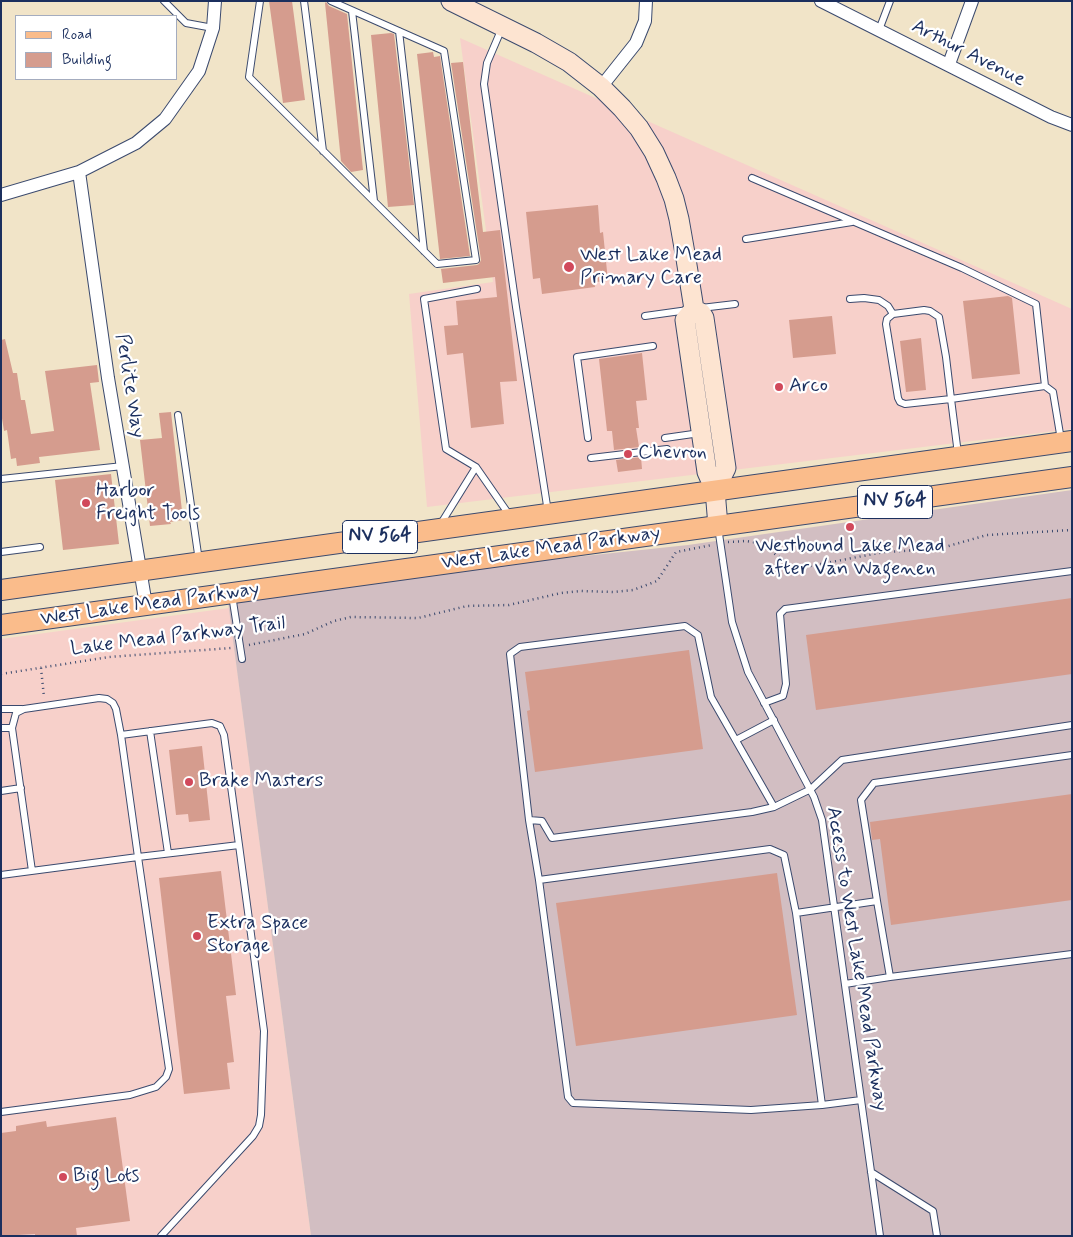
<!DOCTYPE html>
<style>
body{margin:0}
#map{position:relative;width:1073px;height:1237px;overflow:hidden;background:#f1e4c8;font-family:Mynerve,sans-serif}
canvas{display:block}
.frame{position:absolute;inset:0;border:2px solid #1b2f5e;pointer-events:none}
.legend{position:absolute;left:15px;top:15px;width:162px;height:65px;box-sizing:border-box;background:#fff;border:1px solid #a4acbf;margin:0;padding:6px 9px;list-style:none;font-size:15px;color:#1b2f5e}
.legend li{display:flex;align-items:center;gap:10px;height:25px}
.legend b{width:25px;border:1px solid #a4acbf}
</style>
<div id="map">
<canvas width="1073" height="1237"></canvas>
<div class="frame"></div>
<ul class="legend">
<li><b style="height:6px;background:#fabc8b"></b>Road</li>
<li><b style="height:14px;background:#d59c8e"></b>Building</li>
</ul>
</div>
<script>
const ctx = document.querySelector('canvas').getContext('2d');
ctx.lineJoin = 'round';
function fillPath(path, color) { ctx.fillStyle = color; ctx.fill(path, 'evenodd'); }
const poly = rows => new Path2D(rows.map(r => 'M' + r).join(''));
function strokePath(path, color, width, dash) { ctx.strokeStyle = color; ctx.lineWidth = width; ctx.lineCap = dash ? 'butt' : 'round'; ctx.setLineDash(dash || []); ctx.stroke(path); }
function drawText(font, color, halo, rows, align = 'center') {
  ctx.font = font + ' Mynerve,sans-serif'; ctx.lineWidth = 4.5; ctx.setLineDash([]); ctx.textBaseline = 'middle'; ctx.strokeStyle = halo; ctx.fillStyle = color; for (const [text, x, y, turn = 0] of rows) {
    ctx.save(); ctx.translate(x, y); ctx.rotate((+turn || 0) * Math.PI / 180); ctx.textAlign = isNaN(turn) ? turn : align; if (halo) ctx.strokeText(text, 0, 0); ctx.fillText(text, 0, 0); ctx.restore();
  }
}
fillPath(poly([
 [460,38,1072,309,1072,429,427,507,409,294,493,282],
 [229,608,311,1236,1,1236,1,639]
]), '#f7d0ca');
fillPath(poly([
 [1072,490,1072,1236,311,1236,227,594,688,545]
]), '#d2bec2');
fillPath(poly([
 [269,1,292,1,305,100,283,103],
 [326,2,329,6,347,14,363,170,351,172,341,161,325,3],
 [391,33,394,34,414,205,388,207,371,35],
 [433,52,434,57,440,56,470,256,440,259,417,54],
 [463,62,483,232,500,230,517,381,500,382,504,424,471,428,463,353,447,355,444,326,458,325,456,301,497,297,495,277,443,283,441,269,477,265,479,264,481,260,451,63],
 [598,205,600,233,603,232,608,281,595,282,595,287,542,294,540,278,533,279,526,212],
 [1008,296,1012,298,1020,374,972,379,963,301],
 [832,316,836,354,793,358,789,320],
 [921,338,926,390,906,392,900,341],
 [5,339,13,373,17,373,21,400,25,400,31,434,54,431,45,371,97,365,99,382,90,383,100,450,39,457,40,463,17,466,16,458,11,459,7,430,4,431,1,412,1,340],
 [642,353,647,400,636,401,639,428,636,428,639,447,614,450,612,431,607,431,599,359],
 [171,412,183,520,170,522,171,524,150,526,140,440,162,438,159,413],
 [641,457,642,469,618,472,616,460],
 [111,474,119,544,63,550,55,480],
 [1072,598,1072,674,816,710,806,635],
 [689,650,703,749,535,772,527,711,530,710,525,672],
 [202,746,210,820,189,822,188,814,176,815,169,750],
 [1072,794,1072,900,891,925,880,839,872,840,870,822],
 [221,871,236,995,226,996,234,1062,227,1063,230,1089,184,1094,159,878],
 [777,873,797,1015,576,1046,556,903],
 [116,1117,130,1221,76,1228,77,1236,35,1236,35,1234,1,1236,1,1133,16,1131,16,1126,46,1121,47,1127]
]), '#d59c8e');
const lane = poly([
 [164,1,186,23,213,28],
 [260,1,249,77,437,264,476,260,444,51,331,1],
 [304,1,323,151],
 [352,11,374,201],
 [502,28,487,63,484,84,516,307,548,512],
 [879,30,890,1],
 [399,31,424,251],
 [752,178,962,268,1036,304,1045,386,951,399,905,404,900,402,898,398,886,324,887,319,893,314,924,310,930,311,939,317,946,357,951,399,958,454],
 [746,239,852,222],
 [850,299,864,298,879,300,888,306,893,314],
 [701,308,735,304],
 [645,316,688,310],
 [1045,386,1053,392,1061,440],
 [178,415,199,561],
 [588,438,577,357,653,346],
 [665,438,700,433],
 [591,458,667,449],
 [476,467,446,449,424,299,477,289],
 [1,479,123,466],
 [440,525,476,467,510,516],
 [718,527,732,622,748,672,814,797,822,820,880,1236],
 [1,552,40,547],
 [232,595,242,659],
 [764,703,783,696,786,684,780,614,785,609,1072,571],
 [1,709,22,709],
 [1,728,12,728],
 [150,731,168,853],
 [736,740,774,720],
 [1,791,21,788],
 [774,807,711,697,698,635,685,626,520,647,510,654,529,820,542,821,552,838,752,812,774,807,811,789,842,760,1072,725],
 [529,820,539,880],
 [32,871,12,728,16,713,24,709,99,698,107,699,113,703,116,709,121,735],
 [1,875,138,857,181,852,239,845,224,735,220,726,212,723,121,735,138,857,169,1069,166,1077,156,1087,130,1095,1,1112],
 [877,901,861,800,874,783,1072,755],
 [796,913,784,855,770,849,539,880,568,1097,573,1103,751,1110,822,1105,796,913,877,901,890,977,845,984],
 [890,977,1072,954],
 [822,1105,861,1100],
 [871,1172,933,1211,937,1236],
 [161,1236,253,1136,259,1126,261,1115,264,1031,239,845]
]);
const street = poly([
 [821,1,1051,117,1072,125],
 [949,64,972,1],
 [601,87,636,43,645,21,646,1],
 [79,172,108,378,146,605],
 [1,195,79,172,136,143,165,119,199,71,213,28,215,1]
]);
const secondary = poly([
 [451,1,536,43,569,62,601,87,622,108,639,128,654,152,666,178,674,199,679,219,686,259,694,309,685,320,707,472,715,490,718,526],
 [694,309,701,313,704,318,726,468,715,490]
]);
const primary = poly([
 [1,590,1072,441],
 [1,625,1072,477]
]);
strokePath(lane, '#3b4a6e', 8);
strokePath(street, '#3b4a6e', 14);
strokePath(secondary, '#3b4a6e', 21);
strokePath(primary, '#3b4a6e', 22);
strokePath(poly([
 [728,542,746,541,759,543,792,566,805,567,884,552,938,549,987,535,1072,530],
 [249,645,305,634,334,621,351,617,418,618,467,606,509,605,561,593,581,591,614,592,633,590,657,581,676,552,712,545],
 [41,668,44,697],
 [1,674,109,657,231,648]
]), '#3b4a6e', 2.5, [1, 4]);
strokePath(lane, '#fff', 6);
strokePath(street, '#fff', 12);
strokePath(secondary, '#fde4d1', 19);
strokePath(primary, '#fabc8b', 20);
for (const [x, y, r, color] of [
 [569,267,6,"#d1495b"],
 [779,387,5,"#d1495b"],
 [628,454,5,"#d1495b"],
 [86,503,5,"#d1495b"],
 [850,527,5,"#d1495b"],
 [189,782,5,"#d1495b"],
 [197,936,5,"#d1495b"],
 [63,1177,5,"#d1495b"]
]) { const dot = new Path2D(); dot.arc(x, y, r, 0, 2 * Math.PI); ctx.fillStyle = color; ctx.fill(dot); strokePath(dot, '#fff', 2); }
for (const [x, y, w] of [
 [895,502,75],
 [380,537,75]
]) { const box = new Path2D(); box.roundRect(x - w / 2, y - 16.5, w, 33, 4); ctx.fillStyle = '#fff'; ctx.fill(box); strokePath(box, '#1b2f5e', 1); }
drawText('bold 19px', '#1b2f5e', null, [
 ["NV 564",895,502],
 ["NV 564",380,537]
]);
drawText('20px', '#1b2f5e', '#fff', [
 ["Arthur Avenue",968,54,27],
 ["Perlite Way",129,386,81],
 ["West Lake Mead Parkway",551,549,-8],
 ["West Lake Mead Parkway",150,605,-8],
 ["Lake Mead Parkway Trail",178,637,-7],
 ["Access to West Lake Mead Parkway",856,959,81]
]);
drawText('20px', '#1b2f5e', '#fff', [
 ["West Lake Mead",580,256],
 ["Primary Care",580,279],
 ["Arco",789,387],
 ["Chevron",638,454],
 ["Harbor",96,492],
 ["Freight Tools",96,515],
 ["Westbound Lake Mead",850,547,"center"],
 ["after Van Wagenen",850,570,"center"],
 ["Brake Masters",199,782],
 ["Extra Space",207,924],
 ["Storage",207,947],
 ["Big Lots",73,1177]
], 'left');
</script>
